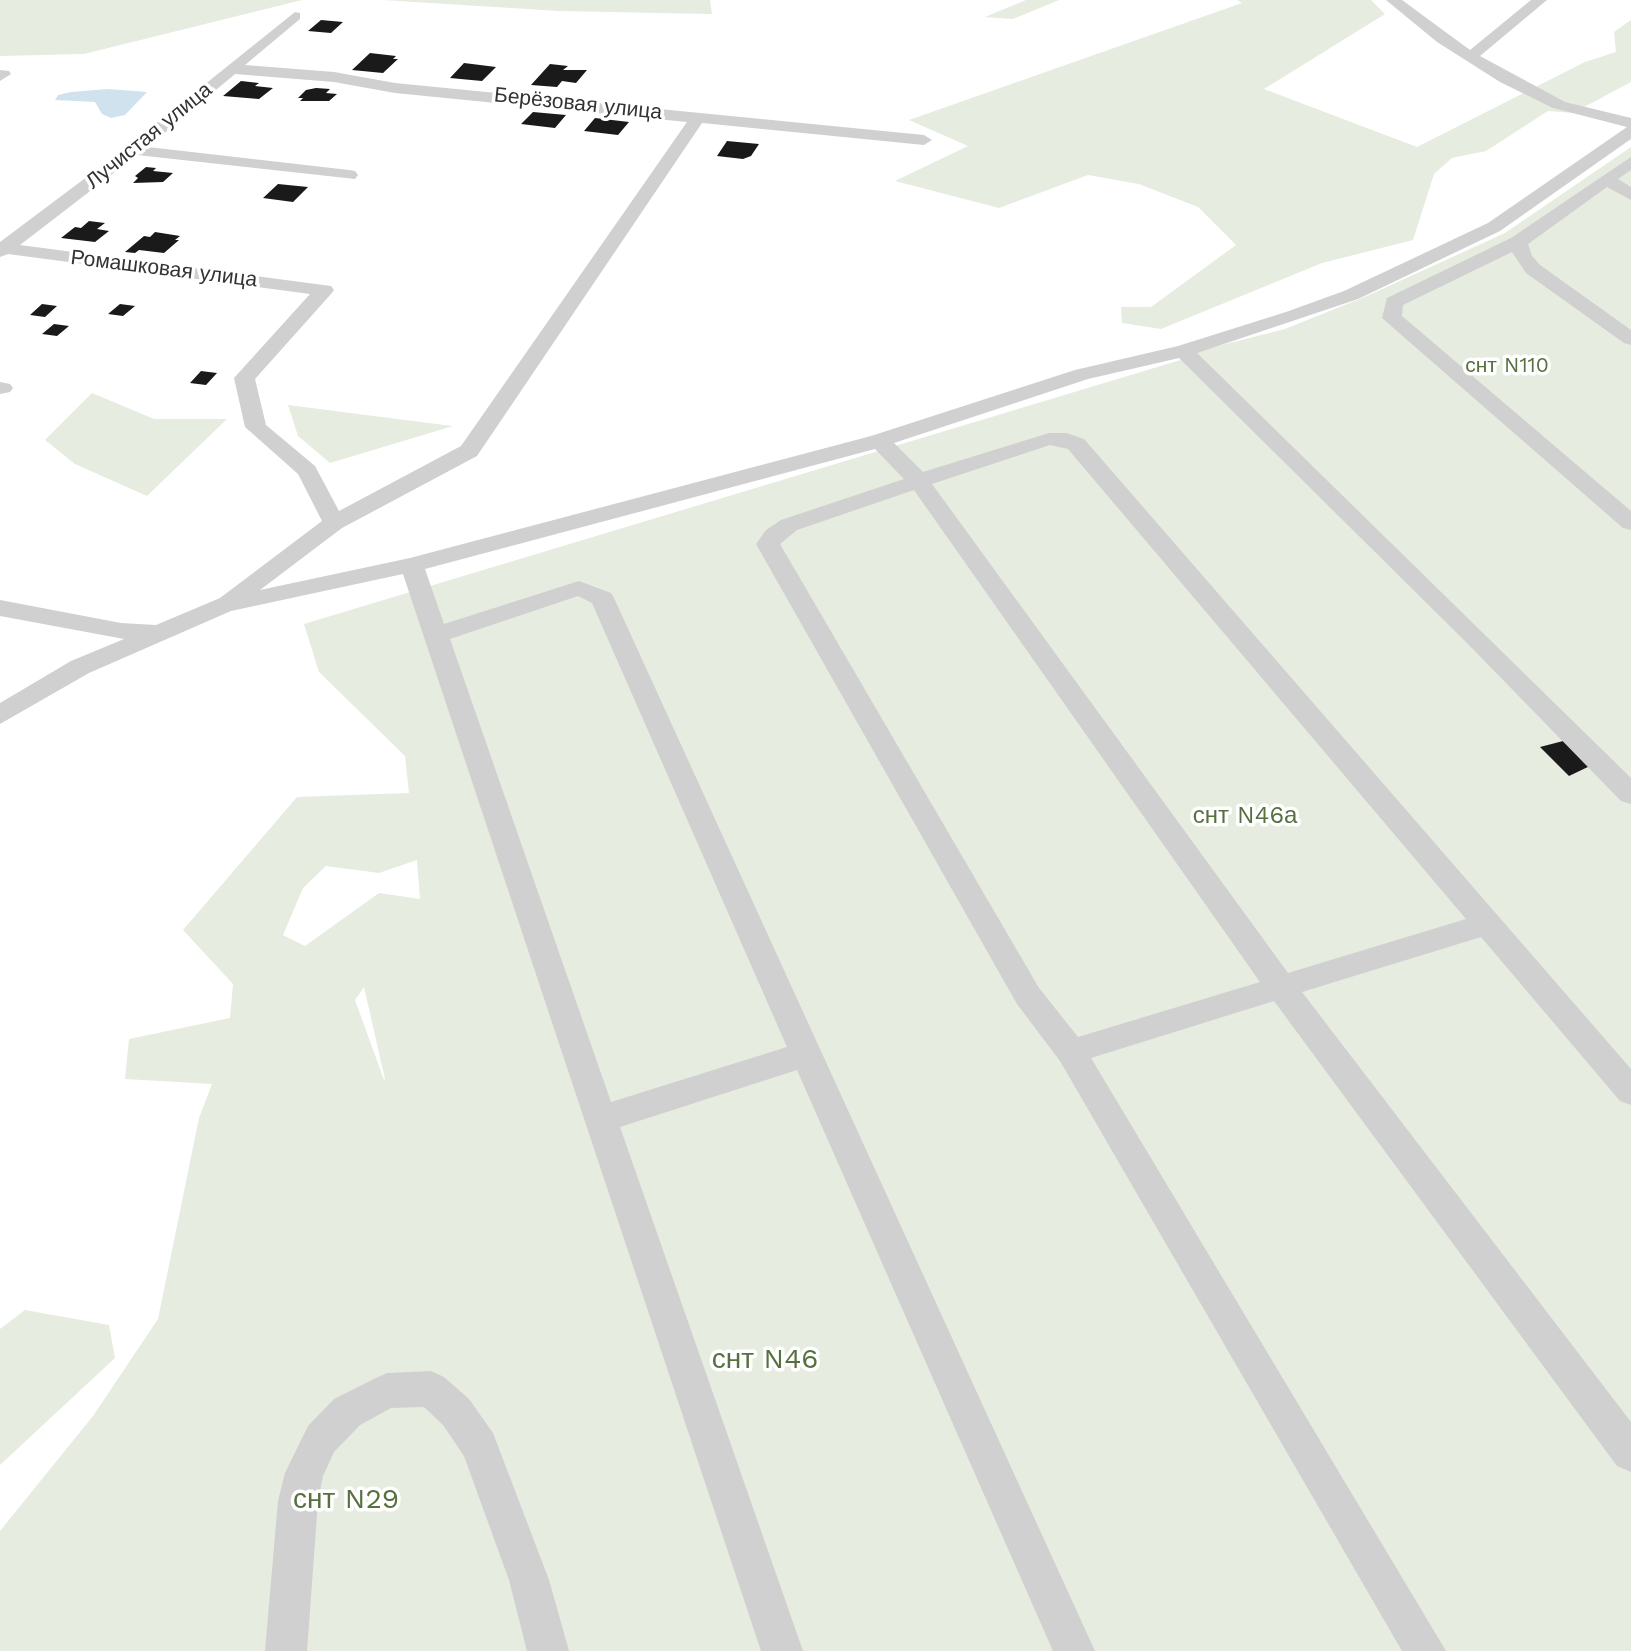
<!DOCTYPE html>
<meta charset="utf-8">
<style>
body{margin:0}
canvas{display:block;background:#fff}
</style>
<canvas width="1631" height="1651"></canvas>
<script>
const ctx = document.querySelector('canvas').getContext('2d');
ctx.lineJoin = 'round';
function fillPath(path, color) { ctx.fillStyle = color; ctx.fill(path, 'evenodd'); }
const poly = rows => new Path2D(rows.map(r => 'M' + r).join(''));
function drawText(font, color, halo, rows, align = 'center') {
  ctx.font = font + ' "Work Sans",sans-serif'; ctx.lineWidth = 7; ctx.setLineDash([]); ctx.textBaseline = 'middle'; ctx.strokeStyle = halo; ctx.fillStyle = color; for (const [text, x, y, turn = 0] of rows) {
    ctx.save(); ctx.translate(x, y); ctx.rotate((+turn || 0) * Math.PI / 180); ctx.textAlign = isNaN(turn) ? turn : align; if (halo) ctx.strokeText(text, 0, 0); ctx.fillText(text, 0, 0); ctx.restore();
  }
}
fillPath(poly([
 [0,0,302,0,84,54,0,56],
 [383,0,710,0,712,14,559,11],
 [1026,0,1059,0,1013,19,985,17],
 [1237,0,1371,0,1385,14,1264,89,1417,147,1585,62,1616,52,1614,32,1631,20,1631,82,1573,113,1548,111,1486,151,1452,158,1434,174,1413,240,1322,263,1161,329,1122,323,1121,307,1151,307,1236,245,1198,207,1139,184,1088,175,999,208,895,181,968,146,909,120,1242,3],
 [1631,147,1631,1651,0,1651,0,1531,93,1416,158,1319,199,1118,212,1084,125,1079,129,1039,230,1018,233,984,183,930,297,797,409,793,405,756,319,672,304,624,1184,359,1202,350,1285,329,1367,296,1505,233],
 [417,860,420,899,379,893,305,946,283,935,303,888,326,866,379,873],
 [364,987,385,1079,384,1080,355,1000],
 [92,393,154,419,227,419,147,496,75,464,45,440],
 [288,405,452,426,453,426,330,463,298,436],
 [25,1310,109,1325,115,1358,0,1465,0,1329]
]), '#e6ecdf');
fillPath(poly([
 [108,89,147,92,125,115,111,118,102,114,95,102,55,100,58,95,71,92]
]), '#cfe2ee');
fillPath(poly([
 [321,20,343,22,331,33,308,31],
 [370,53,396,56,393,59,398,59,383,73,352,70],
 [464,63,496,67,482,81,450,78],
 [550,64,568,66,563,70,587,70,576,83,562,81,557,87,531,85],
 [241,81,259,83,255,86,273,88,259,99,223,96],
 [316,88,330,89,326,93,337,94,329,101,300,101,303,98,298,98,306,90],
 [533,112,566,115,555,128,521,124],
 [595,118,629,122,618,135,584,131],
 [727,141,759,144,751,156,743,159,717,156],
 [146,167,156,168,153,171,173,173,163,182,133,183,138,178,135,176],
 [278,184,308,187,293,202,263,198],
 [89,221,105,223,97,229,109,231,95,242,61,238,75,227,81,228],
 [155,232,180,236,175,240,179,240,164,253,139,250,135,253,125,252,144,236,150,237],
 [42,304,57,306,45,317,30,315],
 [120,304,135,306,123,316,108,314],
 [54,324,69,326,57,336,42,334],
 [201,371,217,373,206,385,190,383],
 [1567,740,1592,765,1569,776,1540,747]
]), '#1a1a1a');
fillPath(poly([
 [1386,0,1402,0,1470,50,1531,0,1547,0,1480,56,1565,102,1631,118,1631,139,1500,231,1358,299,1197,353,1631,778,1631,804,1621,801,1467,643,1179,358,1088,379,894,443,923,472,1049,433,1066,433,1084,439,1631,1069,1631,1105,1620,1101,1481,937,1302,992,1631,1422,1631,1472,1617,1466,1274,1001,1091,1058,1446,1651,1402,1651,1060,1061,1017,1004,756,544,766,530,781,520,904,479,875,449,425,569,444,624,579,581,611,593,614,598,1095,1651,1053,1651,797,1070,620,1127,803,1651,761,1651,403,574,231,611,89,673,0,724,0,703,71,661,124,639,0,616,0,600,121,623,156,625,220,598,322,521,298,474,245,427,234,378,310,294,8,254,0,257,0,242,128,146,295,12,300,13,300,19,245,65,334,72,395,83,924,135,932,140,924,145,702,123,477,456,342,528,260,590,410,558,871,436,1075,370,1178,346,1286,312,1344,291,1488,223,1627,127,1553,108,1500,82,1437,42,1386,0],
 [235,74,334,82,395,93,687,122,461,446,339,511,315,466,266,425,255,379,331,294,334,290,331,286,20,245,137,155,355,179,358,175,355,171,349,170,148,147,235,74],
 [1050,445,1068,449,1466,919,1288,973,932,484,1050,445],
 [914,490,1260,982,1078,1037,1039,988,780,544,797,530,914,490],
 [578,596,592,603,787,1047,611,1102,450,639,578,596],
 [0,70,9,71,11,74,0,81,0,70],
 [1631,157,1631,170,1618,179,1631,187,1631,200,1607,187,1528,244,1532,256,1540,265,1631,330,1631,345,1624,343,1526,273,1512,252,1403,305,1402,316,1631,511,1631,530,1623,528,1382,318,1387,298,1511,238,1631,157],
 [0,382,10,384,13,388,10,392,0,394,0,382],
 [431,1371,444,1377,469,1399,493,1433,549,1580,569,1651,527,1651,509,1580,464,1456,443,1425,424,1407,391,1408,360,1425,334,1452,323,1476,318,1501,307,1651,265,1651,278,1501,285,1473,308,1426,334,1399,374,1379,387,1373,431,1371]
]), '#d0d0d0');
drawText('21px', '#333', '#fff', [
 ["Берёзовая улица",578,104,6],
 ["Лучистая улица",149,136,-39],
 ["Ромашковая улица",164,269,7]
]);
drawText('21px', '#56703f', '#fff', [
 ["снт N110",1507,366]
]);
drawText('24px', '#56703f', '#fff', [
 ["снт N46а",1245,816]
]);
drawText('28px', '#56703f', '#fff', [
 ["снт N46",765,1360],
 ["снт N29",346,1500]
]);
</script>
